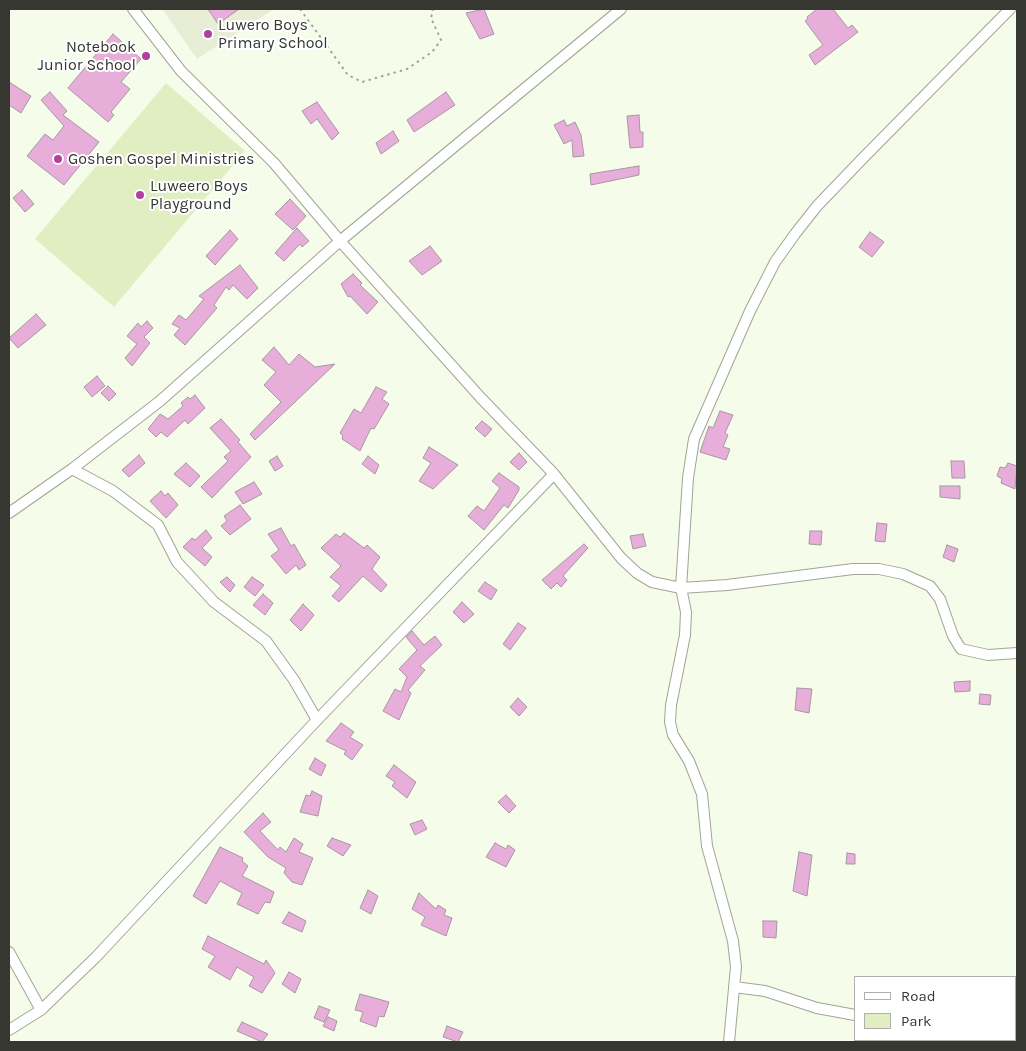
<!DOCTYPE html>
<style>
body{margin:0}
#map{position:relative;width:1026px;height:1051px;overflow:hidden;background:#f6fcea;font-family:Karla,sans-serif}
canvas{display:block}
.frame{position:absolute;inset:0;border:10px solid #363731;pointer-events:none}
.legend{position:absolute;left:854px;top:976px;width:162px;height:65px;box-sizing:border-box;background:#fff;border:1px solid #afafad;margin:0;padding:6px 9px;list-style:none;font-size:15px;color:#363731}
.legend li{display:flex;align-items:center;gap:10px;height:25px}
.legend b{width:25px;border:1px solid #afafad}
</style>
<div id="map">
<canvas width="1026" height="1051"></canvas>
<div class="frame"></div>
<ul class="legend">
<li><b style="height:6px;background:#fff"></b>Road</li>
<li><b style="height:14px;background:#e1eec1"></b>Park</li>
</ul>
</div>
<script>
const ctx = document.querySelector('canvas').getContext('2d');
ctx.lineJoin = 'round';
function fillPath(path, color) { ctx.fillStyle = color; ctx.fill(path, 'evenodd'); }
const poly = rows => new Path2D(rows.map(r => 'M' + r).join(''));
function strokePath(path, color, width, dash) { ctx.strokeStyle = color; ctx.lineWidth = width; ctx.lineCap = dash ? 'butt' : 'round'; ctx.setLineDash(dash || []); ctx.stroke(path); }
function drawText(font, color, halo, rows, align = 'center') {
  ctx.font = font + ' Karla,sans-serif'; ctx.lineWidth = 4; ctx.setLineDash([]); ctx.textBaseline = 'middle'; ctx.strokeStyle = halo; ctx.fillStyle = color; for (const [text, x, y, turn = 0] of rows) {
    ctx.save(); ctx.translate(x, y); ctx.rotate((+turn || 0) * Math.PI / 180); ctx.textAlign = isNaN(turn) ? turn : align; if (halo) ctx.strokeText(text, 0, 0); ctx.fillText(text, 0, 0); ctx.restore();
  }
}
fillPath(poly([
 [162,9,274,9,197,59]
]), '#e8eed6');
fillPath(poly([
 [166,83,245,151,114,307,35,239]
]), '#e1eec1');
const building = poly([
 [208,9,239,9,218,24,208,9],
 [484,9,494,34,480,39,466,13,484,9],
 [817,9,833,9,848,28,852,25,858,32,815,65,809,55,823,45,805,21,808,19,807,17,817,9],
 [113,34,141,59,121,82,130,89,111,112,114,115,108,122,68,88,113,34],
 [9,82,31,96,21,113,9,105,9,82],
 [50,92,67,111,63,115,99,142,64,185,27,156,45,134,53,140,64,126,41,100,50,92],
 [446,92,455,105,414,132,407,120,446,92],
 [317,102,339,133,332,140,317,119,311,124,302,111,317,102],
 [639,115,640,132,643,132,643,147,630,148,627,116,639,115],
 [564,120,567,126,575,122,581,135,584,156,573,157,572,140,564,144,554,125,564,120],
 [393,131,399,141,381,154,376,143,393,131],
 [639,166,639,175,591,185,590,174,639,166],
 [22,190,34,204,25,212,13,198,22,190],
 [290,199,306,216,293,230,275,214,290,199],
 [297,228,309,241,302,247,300,244,284,261,275,253,297,228],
 [230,230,238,239,215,265,206,256,230,230],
 [870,232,884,242,872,257,859,247,870,232],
 [430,246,442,261,422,275,409,261,430,246],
 [240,265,258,288,247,299,233,285,229,290,226,287,214,305,217,308,185,345,174,335,180,328,172,324,179,315,186,320,204,299,199,296,240,265],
 [353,274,362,283,360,285,378,302,367,314,350,296,348,297,341,284,353,274],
 [36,314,46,325,18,348,9,338,36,314],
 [147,321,153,328,144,337,150,343,132,366,125,358,137,344,127,336,138,323,141,327,147,321],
 [274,347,289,365,299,354,315,367,335,364,255,440,250,434,281,402,264,385,276,372,262,360,274,347],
 [97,376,105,386,92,397,84,387,97,376],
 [108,386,116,394,109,401,101,393,108,386],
 [376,387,387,392,382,399,389,404,374,429,371,428,360,451,342,439,343,436,340,433,354,409,361,413,376,387],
 [195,395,205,408,188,424,185,420,167,437,161,432,156,437,148,429,160,414,168,419,183,406,181,403,188,397,190,399,195,395],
 [720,411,733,415,725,433,728,435,723,447,730,449,726,460,700,452,709,426,713,428,720,411],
 [221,419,240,440,238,442,251,457,212,498,201,487,228,461,224,457,231,451,210,428,221,419],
 [482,421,492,429,485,437,475,428,482,421],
 [429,447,458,465,433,489,419,481,431,463,423,458,429,447],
 [519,453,527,462,519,470,510,462,519,453],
 [139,455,145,463,129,477,122,470,139,455],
 [277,456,283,466,275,471,269,461,277,456],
 [368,456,379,465,375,474,362,464,368,456],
 [951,461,964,461,965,478,952,478,951,461],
 [186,463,200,476,190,487,174,474,186,463],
 [1008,463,1017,466,1015,489,1001,483,1002,479,997,476,1000,467,1005,468,1008,463],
 [499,473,519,487,519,490,508,508,504,505,484,530,468,516,477,506,484,511,500,488,492,481,499,473],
 [254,482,262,494,243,504,235,492,254,482],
 [940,486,960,486,960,499,940,497,940,486],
 [161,491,165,496,168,493,178,505,166,518,150,501,161,491],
 [240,505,251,519,230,535,221,526,227,521,224,516,240,505],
 [877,523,887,524,885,542,875,541,877,523],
 [281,528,291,546,294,544,306,565,299,570,296,565,286,574,271,556,279,550,268,534,281,528],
 [206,530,212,538,202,548,212,557,205,566,183,547,192,538,195,540,206,530],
 [810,531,822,531,821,545,809,544,810,531],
 [344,533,364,548,367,545,380,557,372,569,387,585,381,592,363,576,339,602,332,596,341,586,330,577,341,566,321,548,336,534,340,537,344,533],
 [643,534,646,546,633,549,630,536,643,534],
 [584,544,588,548,563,576,567,580,561,587,557,583,551,589,542,580,584,544],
 [947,545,958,549,954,562,943,557,947,545],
 [227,577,235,585,230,592,220,582,227,577],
 [252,577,264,585,255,596,244,587,252,577],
 [485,582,497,590,491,600,478,591,485,582],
 [263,594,273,603,265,615,253,605,263,594],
 [462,602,474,614,464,623,453,612,462,602],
 [303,604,314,615,301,631,290,620,303,604],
 [518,623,526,628,510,650,503,644,518,623],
 [412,631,424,645,435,636,442,645,420,666,425,670,408,690,411,693,399,720,383,711,395,689,401,692,407,677,399,669,417,650,406,637,412,631],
 [970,681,970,691,955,692,954,682,970,681],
 [797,688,812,689,809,713,795,710,797,688],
 [980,694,991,695,990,705,979,704,980,694],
 [518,698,527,707,519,716,510,707,518,698],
 [341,723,354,732,350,737,363,745,352,760,344,754,346,751,326,741,341,723],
 [315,758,326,765,321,776,309,769,315,758],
 [394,765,416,782,407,798,392,786,395,782,386,776,394,765],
 [312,791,322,796,318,816,300,812,306,795,310,796,312,791],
 [506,795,516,806,509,813,498,802,506,795],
 [263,813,271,822,260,831,278,850,280,847,286,852,294,838,303,844,299,852,313,858,302,885,292,882,284,873,286,868,268,857,244,832,263,813],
 [422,820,427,829,415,835,410,824,422,820],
 [332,838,351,845,343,856,327,846,332,838],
 [495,843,506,849,508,845,515,850,506,867,486,857,495,843],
 [220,847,243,858,242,861,248,866,242,876,274,892,270,903,265,902,258,914,237,904,242,893,220,881,206,904,193,896,220,847],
 [799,852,812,855,807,896,793,891,799,852],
 [847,853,855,854,855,864,846,864,847,853],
 [368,890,378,896,371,914,360,908,368,890],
 [419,893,436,909,438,905,446,910,444,915,452,918,446,936,421,925,425,917,412,909,419,893],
 [289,912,306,921,302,932,282,923,289,912],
 [763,921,777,921,776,938,763,937,763,921],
 [208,936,264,964,266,960,275,973,262,993,249,986,254,977,237,967,230,980,208,967,215,956,202,949,208,936],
 [289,972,301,979,295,993,282,984,289,972],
 [360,994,389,1002,384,1017,379,1016,376,1027,360,1021,363,1012,355,1010,360,994],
 [319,1006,330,1010,324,1022,314,1018,319,1006],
 [328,1017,337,1021,334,1031,323,1026,328,1017],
 [242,1022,268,1034,262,1042,237,1031,242,1022],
 [447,1026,463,1032,458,1042,443,1037,447,1026]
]);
fillPath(building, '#e7aeda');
strokePath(building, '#a697a2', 1);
const minor = poly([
 [133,9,181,71,274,163,340,241,481,398,554,474,621,558,637,573,652,582,681,588,727,585,853,569,879,569,903,574,930,586,940,599,953,636,961,649,988,655,1017,653],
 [72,469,113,491,158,525,177,562,214,602,266,641,294,680,317,720],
 [9,513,72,469,160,401,340,241,621,9],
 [9,952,41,1010],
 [734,987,765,991,817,1008,855,1015],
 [9,1030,41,1010,96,957,317,720,554,474],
 [1015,1034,1017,1034],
 [729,1042,736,967,733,941,707,846,702,794,689,761,673,735,670,722,671,705,685,635,686,612,681,588,688,478,694,439,750,311,775,262,795,234,817,206,866,155,1010,9]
]);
strokePath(minor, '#a0a595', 12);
strokePath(poly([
 [300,9,348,75,362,82,407,69,432,52,441,40,431,18,433,9]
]), '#a2a699', 2, [2.5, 4]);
strokePath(minor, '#fff', 10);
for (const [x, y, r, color] of [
 [208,34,5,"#b1419e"],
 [146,56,5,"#b1419e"],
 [58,159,5,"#b1419e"],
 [140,195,5,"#b1419e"]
]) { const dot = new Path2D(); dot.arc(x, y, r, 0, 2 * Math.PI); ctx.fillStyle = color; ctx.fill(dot); strokePath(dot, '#fff', 2); }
drawText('16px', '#363731', '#fff', [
 ["Luwero Boys",218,25],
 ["Primary School",218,43],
 ["Notebook",136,47,"right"],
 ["Junior School",136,65,"right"],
 ["Goshen Gospel Ministries",68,159],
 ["Luweero Boys",150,186],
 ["Playground",150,204]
], 'left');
</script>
